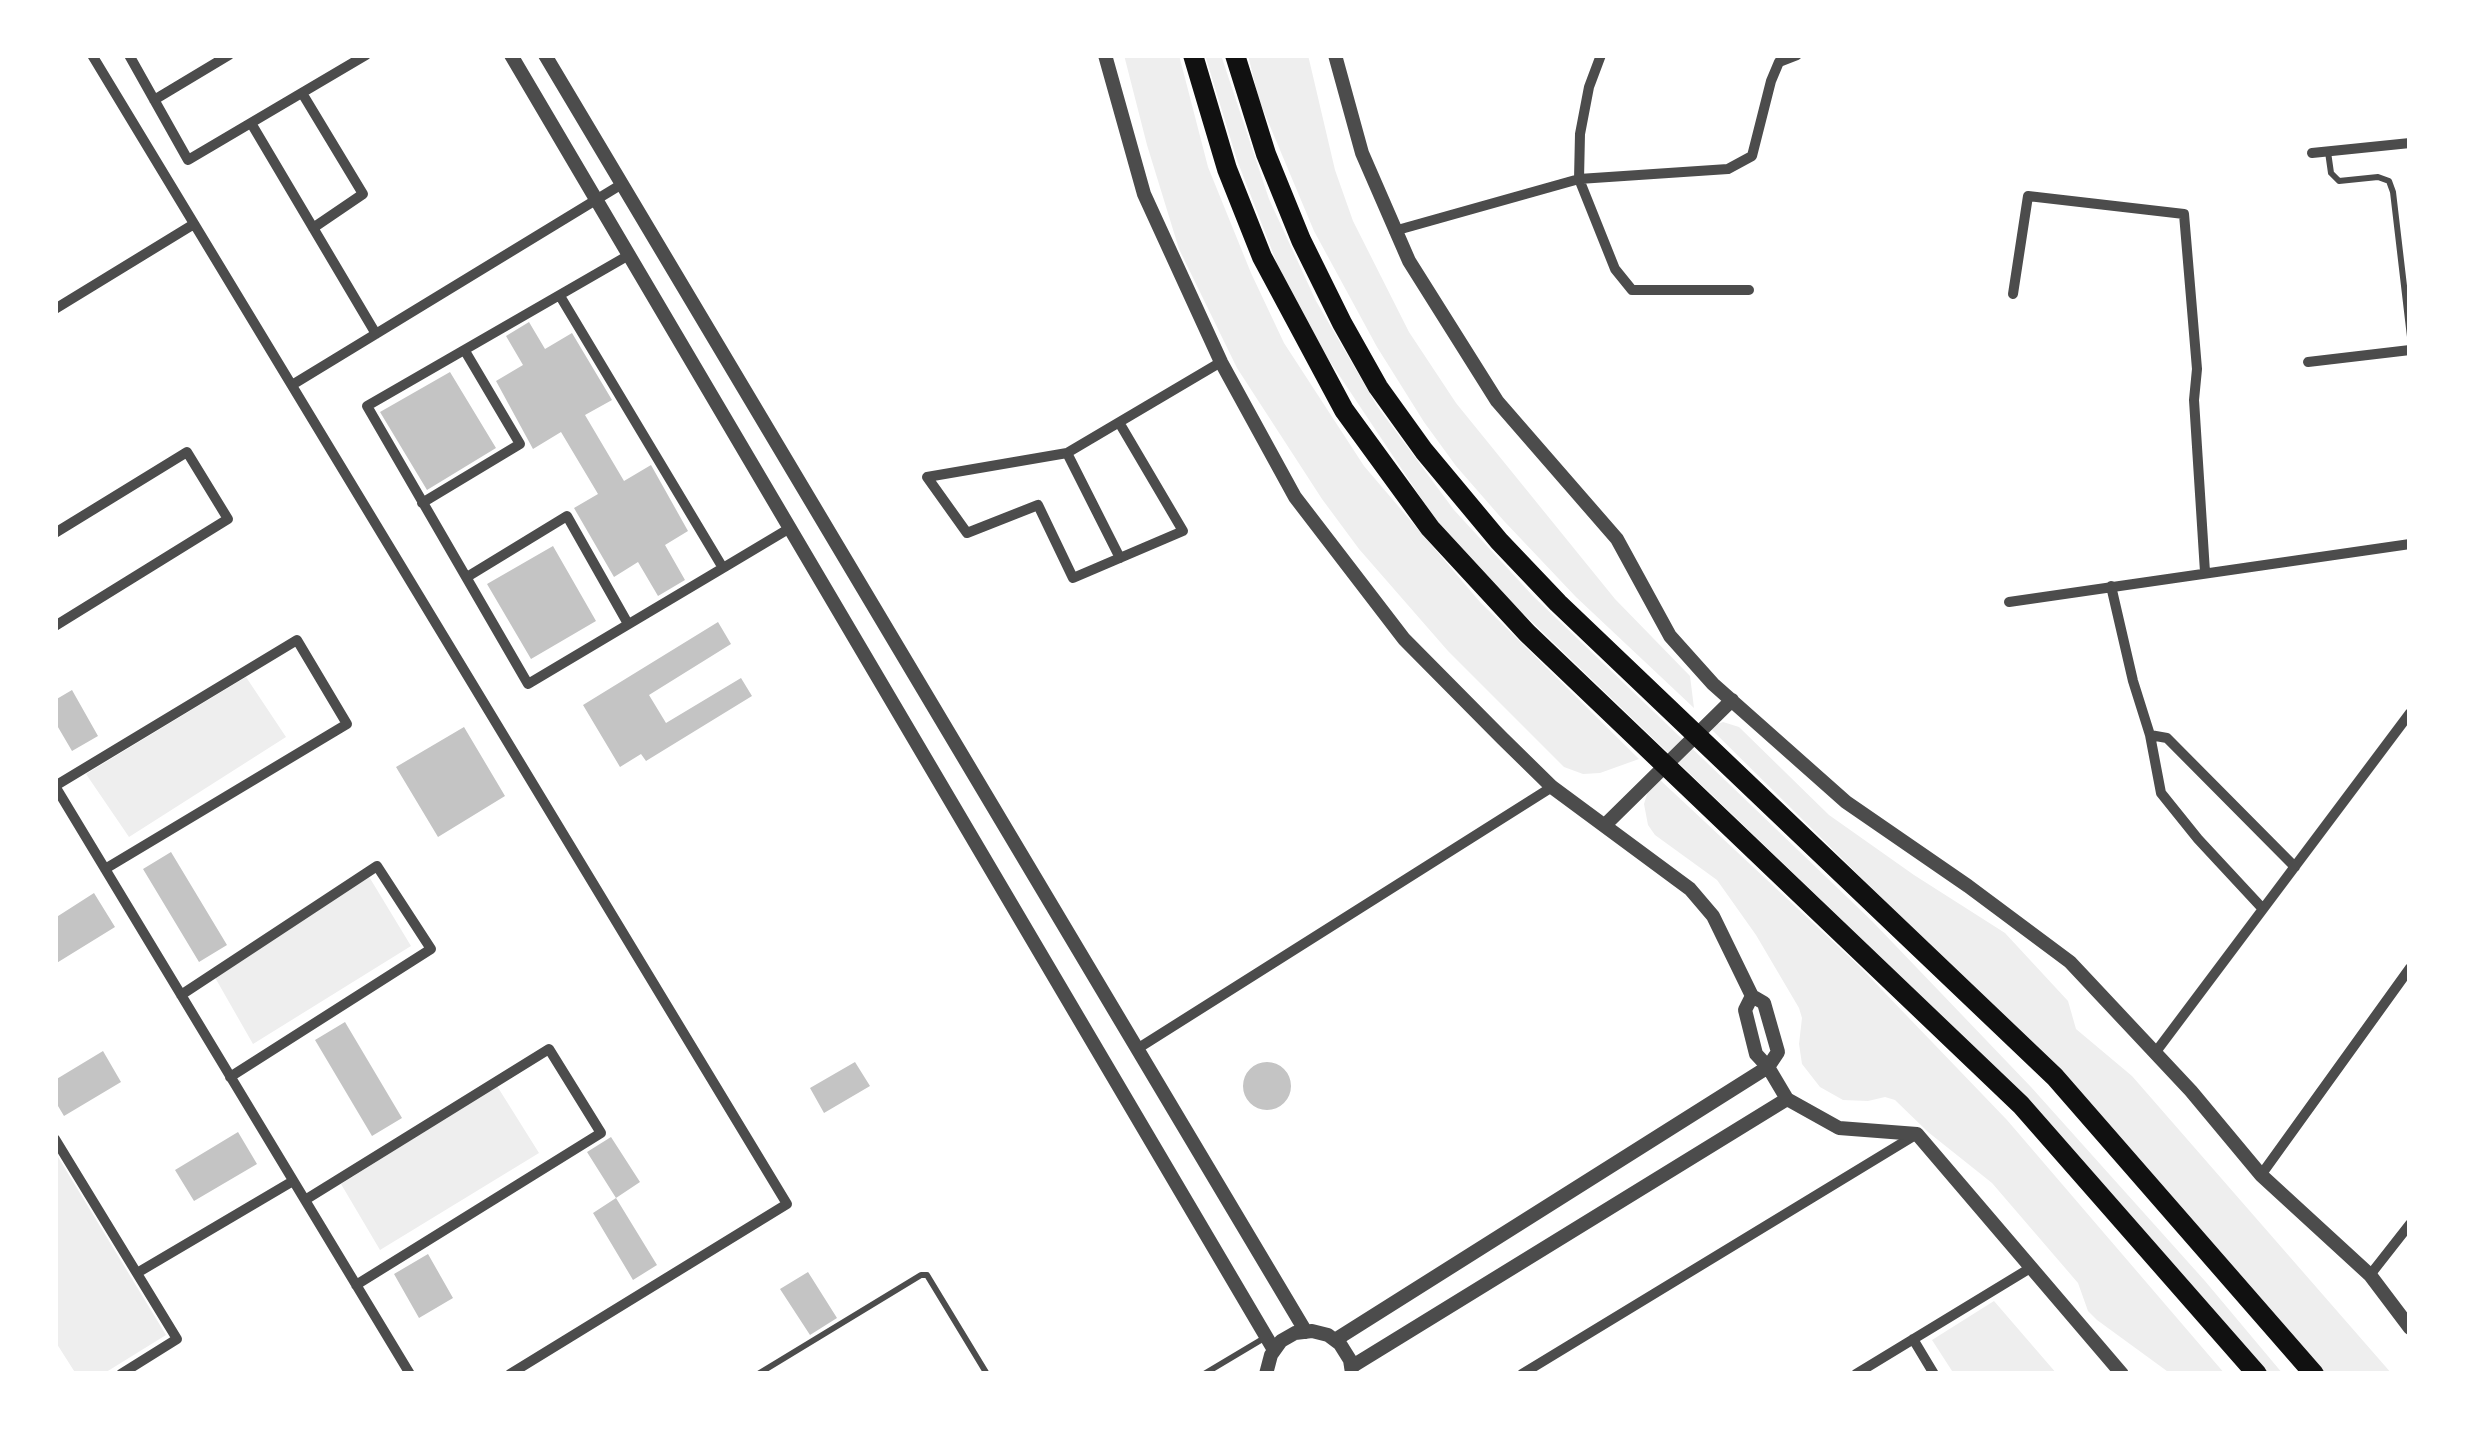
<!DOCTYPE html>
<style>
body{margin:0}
#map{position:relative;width:2465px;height:1429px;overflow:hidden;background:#fff;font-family:"DejaVu Sans",sans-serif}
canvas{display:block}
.frame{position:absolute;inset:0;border:58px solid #fff;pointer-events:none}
</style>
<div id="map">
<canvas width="2465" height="1429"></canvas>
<div class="frame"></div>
</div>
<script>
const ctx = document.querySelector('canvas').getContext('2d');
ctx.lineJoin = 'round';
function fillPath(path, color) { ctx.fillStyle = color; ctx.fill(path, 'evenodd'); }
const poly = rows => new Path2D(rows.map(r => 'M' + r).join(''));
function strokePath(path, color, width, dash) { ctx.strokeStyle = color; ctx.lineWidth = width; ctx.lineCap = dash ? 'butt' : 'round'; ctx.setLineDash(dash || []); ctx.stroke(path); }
fillPath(poly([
 [1124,55,1179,55,1208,167,1251,273,1284,343,1364,466,1480,602,1639,759,1600,773,1583,774,1564,767,1448,651,1359,549,1322,499,1237,368,1179,249,1147,145],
 [1205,55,1221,55,1269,199,1316,301,1377,406,1454,510,1533,596,1872,921,2031,1087,2205,1281,2283,1374,2261,1374,1942,1016,1479,571,1439,525,1317,342,1285,284,1237,160],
 [1248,55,1308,55,1335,170,1353,221,1409,332,1456,403,1615,599,1690,676,1694,708,1576,597,1504,521,1456,466,1424,422,1377,347,1314,231,1259,100],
 [246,677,286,737,129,837,86,774],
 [1723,722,1739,727,1829,815,1914,875,2005,933,2068,1001,2076,1029,2132,1076,2392,1374,2317,1374,1897,913,1709,727],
 [1658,778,1859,966,2007,1120,2225,1374,2171,1374,2097,1320,2088,1311,2078,1283,1992,1183,1928,1132,1895,1100,1885,1097,1868,1101,1843,1100,1820,1087,1802,1064,1799,1044,1802,1018,1799,1008,1756,935,1717,880,1655,835,1648,825,1644,804,1648,791],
 [368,875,411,946,253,1044,213,974],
 [497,1086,539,1153,380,1250,341,1184],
 [55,1152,166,1335,103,1374,76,1374,55,1341],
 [1994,1301,2057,1374,1954,1374,1932,1340]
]), '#eee');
fillPath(poly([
 [529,322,545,349,572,333,612,400,585,415,624,481,651,465,688,531,665,545,685,580,658,596,638,562,614,577,574,508,598,494,561,432,533,449,496,381,523,365,506,336],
 [450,372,496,448,427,490,380,412],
 [553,546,596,621,531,659,487,584],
 [718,622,731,644,649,695,666,723,741,678,752,696,646,761,641,754,620,767,583,705],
 [72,690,98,736,72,751,55,722,55,700],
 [464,727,505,796,438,837,396,767],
 [171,852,227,945,199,962,143,869],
 [94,893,115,927,55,964,55,918],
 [345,1022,402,1118,372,1136,315,1040],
 [103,1051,121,1082,64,1116,55,1101,55,1080],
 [855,1062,870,1086,824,1113,810,1088],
 '1243 1086a24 24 0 1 1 48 0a24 24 0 1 1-48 0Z',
 [238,1132,257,1164,194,1201,175,1170],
 [611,1137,640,1182,616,1198,587,1152],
 [616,1198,657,1265,633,1280,593,1213],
 [428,1254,453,1298,419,1318,394,1274],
 [808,1272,837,1318,810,1335,780,1289]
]), '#c4c4c4');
strokePath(poly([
 [2328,152,2331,173,2339,181,2378,177,2389,181,2393,192,2410,337],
 [758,1374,921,1275,927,1275,987,1374],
 [1204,1374,1266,1337]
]), '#4c4c4c', 6);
strokePath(poly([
 [92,55,787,1204,510,1374],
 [129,55,188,160,366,55],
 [1601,55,1589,87,1580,134,1579,179,1615,269,1632,290,1749,290],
 [302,93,363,194,313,228],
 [154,100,229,55],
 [251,123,376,334],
 [2312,153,2410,143],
 [1394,231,1579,179,1728,169,1752,156,1771,81,1779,62,1797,55],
 [2013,294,2028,196,2184,214,2197,369,2194,400,2205,572],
 [560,296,723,568,528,684,367,406,629,255],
 [55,309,194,224],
 [2308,362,2410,350],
 [292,385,622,184],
 [1120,424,1183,531,1073,578,1038,505,967,533,927,477,1067,453,1221,362],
 [1067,453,1120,558],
 [422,503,520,444,465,351],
 [55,533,187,452,228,519,55,626],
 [723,568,790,528],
 [467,577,567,516,627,622],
 [2111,586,2133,681,2150,735,2161,793,2198,839,2263,909],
 [2009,602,2410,544],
 [2150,735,2167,738,2295,867],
 [55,786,410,1374],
 [55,786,297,640,347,724,105,869],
 [181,995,377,866,431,949,230,1077],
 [1137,1049,1552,787],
 [2155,1053,2410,713],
 [55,1139,177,1339,121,1374],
 [2261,1175,2410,968],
 [305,1200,549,1049,601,1133,356,1285],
 [137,1273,293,1181],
 [2370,1275,2410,1224],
 [1913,1339,1934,1374],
 [1522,1374,1917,1134],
 [1856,1374,2032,1267]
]), '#4c4c4c', 10);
strokePath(poly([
 [511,55,1274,1350],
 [545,55,1306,1332],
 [1105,55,1144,194,1221,362,1295,497,1404,639,1502,738,1552,787,1690,889,1713,916,1752,996,1764,1003,1778,1052,1768,1067,1335,1340],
 [1335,55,1362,153,1409,261,1497,401,1617,539,1670,636,1713,684,1846,802,1968,886,2070,962,2191,1091,2261,1175,2370,1275,2410,1328],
 [1605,825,1732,700],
 [1752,996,1745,1010,1756,1054,1768,1067,1787,1099,1839,1128,1917,1134,2122,1374],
 [1351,1367,1787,1099],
 [1266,1374,1271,1355,1281,1341,1295,1333,1312,1331,1328,1335,1340,1344,1350,1360,1352,1373]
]), '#4c4c4c', 14);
strokePath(poly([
 [1193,55,1227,169,1262,257,1344,410,1430,528,1527,633,2021,1105,2257,1374],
 [1235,55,1266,154,1301,240,1342,323,1378,387,1424,451,1499,541,1558,603,2055,1077,2314,1374]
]), '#111', 20);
</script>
